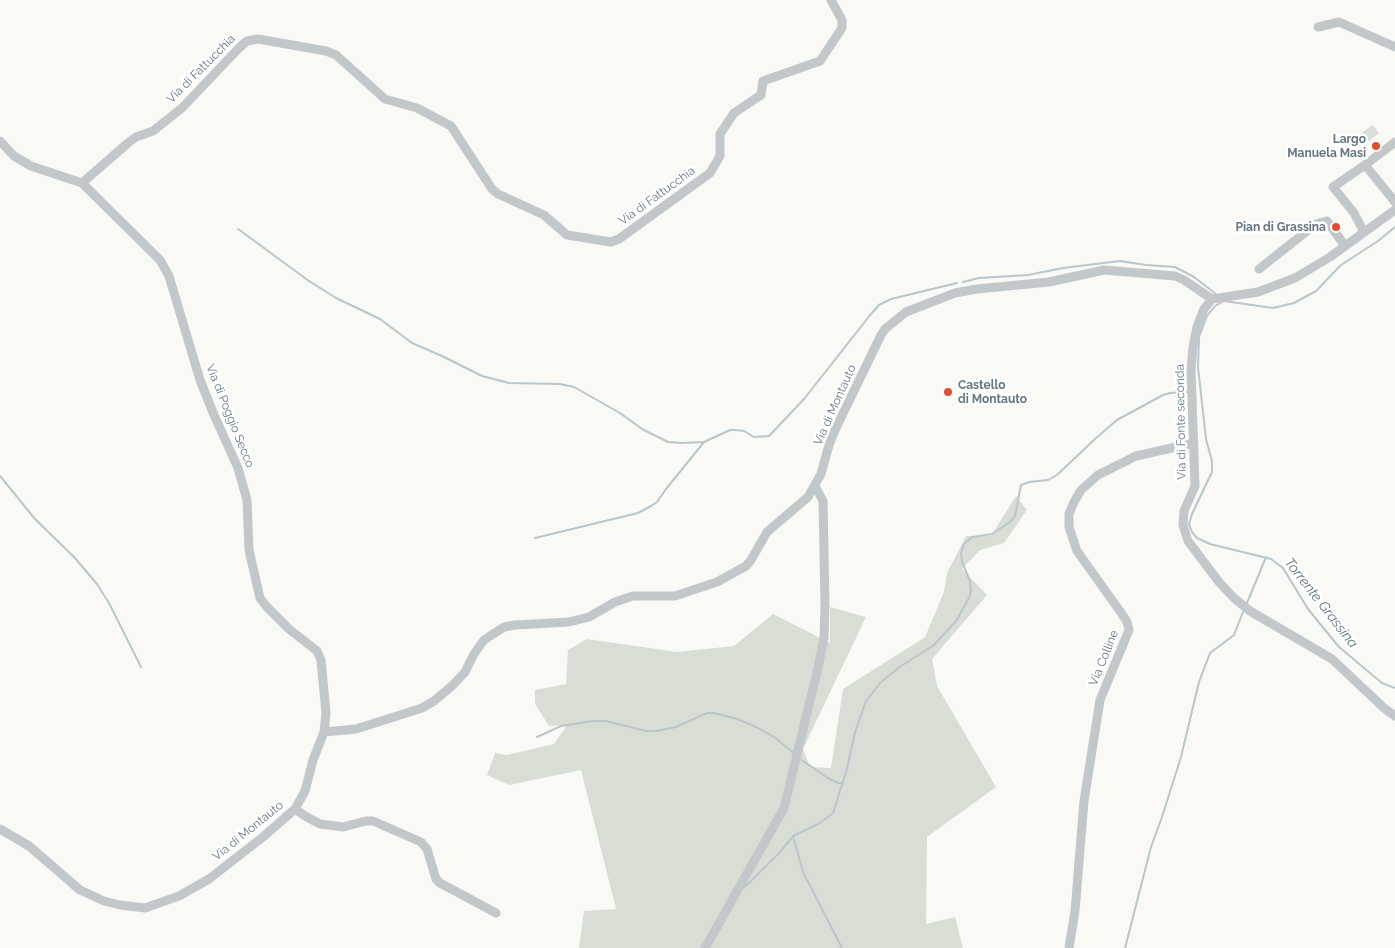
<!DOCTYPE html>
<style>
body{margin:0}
canvas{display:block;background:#f9f9f6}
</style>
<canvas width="1395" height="948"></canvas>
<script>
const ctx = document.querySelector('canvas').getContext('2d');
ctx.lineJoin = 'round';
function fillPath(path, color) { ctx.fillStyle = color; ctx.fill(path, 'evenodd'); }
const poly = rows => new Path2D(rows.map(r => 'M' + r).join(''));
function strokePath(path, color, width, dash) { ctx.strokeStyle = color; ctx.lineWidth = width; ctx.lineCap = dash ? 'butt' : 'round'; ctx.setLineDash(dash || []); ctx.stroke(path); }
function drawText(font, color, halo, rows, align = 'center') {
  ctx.font = font + ' Raleway,sans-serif'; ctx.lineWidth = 5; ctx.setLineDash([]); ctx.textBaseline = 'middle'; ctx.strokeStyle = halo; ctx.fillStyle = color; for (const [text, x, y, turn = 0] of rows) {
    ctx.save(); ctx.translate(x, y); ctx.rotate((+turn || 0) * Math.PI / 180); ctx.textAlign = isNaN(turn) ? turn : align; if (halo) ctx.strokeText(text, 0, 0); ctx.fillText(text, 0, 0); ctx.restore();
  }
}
fillPath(poly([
 [1373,125,1379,133,1365,144,1358,135],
 [1016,496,1027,510,1004,543,980,550,962,569,987,595,932,659,937,686,996,787,927,837,926,924,955,917,963,948,579,948,584,911,616,909,581,770,509,785,487,775,495,753,507,755,554,744,567,725,549,726,535,704,535,690,566,684,568,650,587,639,677,652,734,646,773,614,830,643,830,607,866,617,803,749,810,767,831,768,843,689,925,637,944,592,947,573,966,536,991,536]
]), '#d9ded5');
strokePath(poly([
 [1395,227,1378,241,1341,265,1316,291,1294,303,1273,308,1224,301,1215,306,1207,316,1199,337,1198,367,1206,439,1212,461,1212,472,1192,514,1189,524,1192,532,1197,538,1210,544,1271,559,1283,568,1308,609,1339,647,1382,683,1395,688],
 [238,229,309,281,336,298,380,319,412,343,442,356,482,376,509,383,560,384,574,387,620,413,642,429,668,442,682,443,704,442,730,430,736,430,744,431,754,437,769,436,804,399,871,314,879,305,891,299,957,283],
 [963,282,979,278,1028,275,1063,268,1120,261,1146,265,1175,267,1194,277,1216,294],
 [0,476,35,519,75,558,97,584,109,603,141,667],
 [535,538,638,513,651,506,657,502,666,489,704,442],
 [1247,603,1266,557],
 [537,737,561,726,593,721,606,721,646,731,656,731,676,727,707,713,714,713,737,719,756,727,774,737,795,754],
 [800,759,828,778,838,783,843,783],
 [793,836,803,872,842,948],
 [744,888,780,852,793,836,820,823,833,813,847,769,855,732,866,701,880,683,898,668,934,645,956,621,969,598,971,591,970,581,962,562,961,553,964,544,972,537,992,534,1010,522,1015,516,1021,485,1029,482,1048,480,1057,475,1096,438,1117,420,1163,395,1170,393,1189,392],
 [1125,948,1151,847,1162,817,1181,757,1199,682,1210,653,1234,635,1243,612]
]), '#b9c6ca', 2);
strokePath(poly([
 [1318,27,1339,22,1395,47],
 [0,141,14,156,31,166,82,183,160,260,169,276,200,380,214,415,238,468,247,500,249,550,260,598,267,607,289,629,317,651,321,660,326,713,324,732],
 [1365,165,1395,202],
 [82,183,128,143,136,137,153,131,182,108,239,48,247,41,258,39,326,51,336,55,385,99,417,108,451,126,492,189,498,194,544,215,567,235,611,242,619,239,710,173,720,156,720,134,734,113,761,95,763,81,820,61,842,28,842,20,831,0],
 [1364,232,1354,213,1333,187,1365,165,1395,142],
 [1259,269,1316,224,1327,221,1345,246],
 [1212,299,1204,309,1197,327,1193,347,1191,369,1195,486,1184,511,1183,525,1188,541,1219,582,1234,598,1250,611,1332,659,1384,708,1395,716],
 [1212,299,1258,292,1295,278,1330,257,1395,210],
 [295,809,305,816,320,824,343,827,366,821,373,821,421,842,427,849,436,879,440,883,496,913],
 [0,829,29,846,80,890,104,901,120,905,145,908,179,896,209,879,263,837,295,809,305,791,313,760,324,732,356,729,422,708,434,701,453,685,465,672,474,654,484,640,504,627,515,625,569,622,589,617,615,602,633,596,675,596,717,582,746,566,751,560,767,532,808,497,821,474,829,445,835,430,881,335,885,329,906,312,955,293,977,289,1049,282,1104,270,1175,276,1184,280,1212,299],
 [705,948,784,808,818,668,824,638,825,604,823,501,815,486],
 [1069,948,1075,911,1084,801,1100,700,1129,630,1127,622,1122,614,1077,551,1069,527,1069,514,1074,502,1081,490,1098,475,1136,456,1194,443]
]), '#c2c7ca', 9);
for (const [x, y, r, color] of [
 [1376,146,5,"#e34c2c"],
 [1336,227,5,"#e34c2c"],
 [948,392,5,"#e34c2c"]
]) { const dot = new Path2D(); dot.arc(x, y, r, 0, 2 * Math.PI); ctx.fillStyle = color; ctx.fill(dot); strokePath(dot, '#fff', 2); }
drawText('12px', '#647681', '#fff', [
 ["Via di Fattucchia",201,69,-45],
 ["Via di Fattucchia",657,196,-36],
 ["Via di Montauto",835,405,-66],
 ["Via di Poggio Secco",230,416,68],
 ["Via di Fonte seconda",1181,422,-91],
 ["Via Colline",1104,658,-68],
 ["Via di Montauto",248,831,-39]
]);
drawText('bold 12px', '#647681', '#fff', [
 ["Largo",1366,139],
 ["Manuela Masi",1366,153],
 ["Pian di Grassina",1326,227],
 ["Castello",958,385,"left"],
 ["di Montauto",958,399,"left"]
], 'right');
drawText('italic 14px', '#5e757c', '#fff', [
 ["Torrente Grassina",1321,603,52]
]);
</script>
